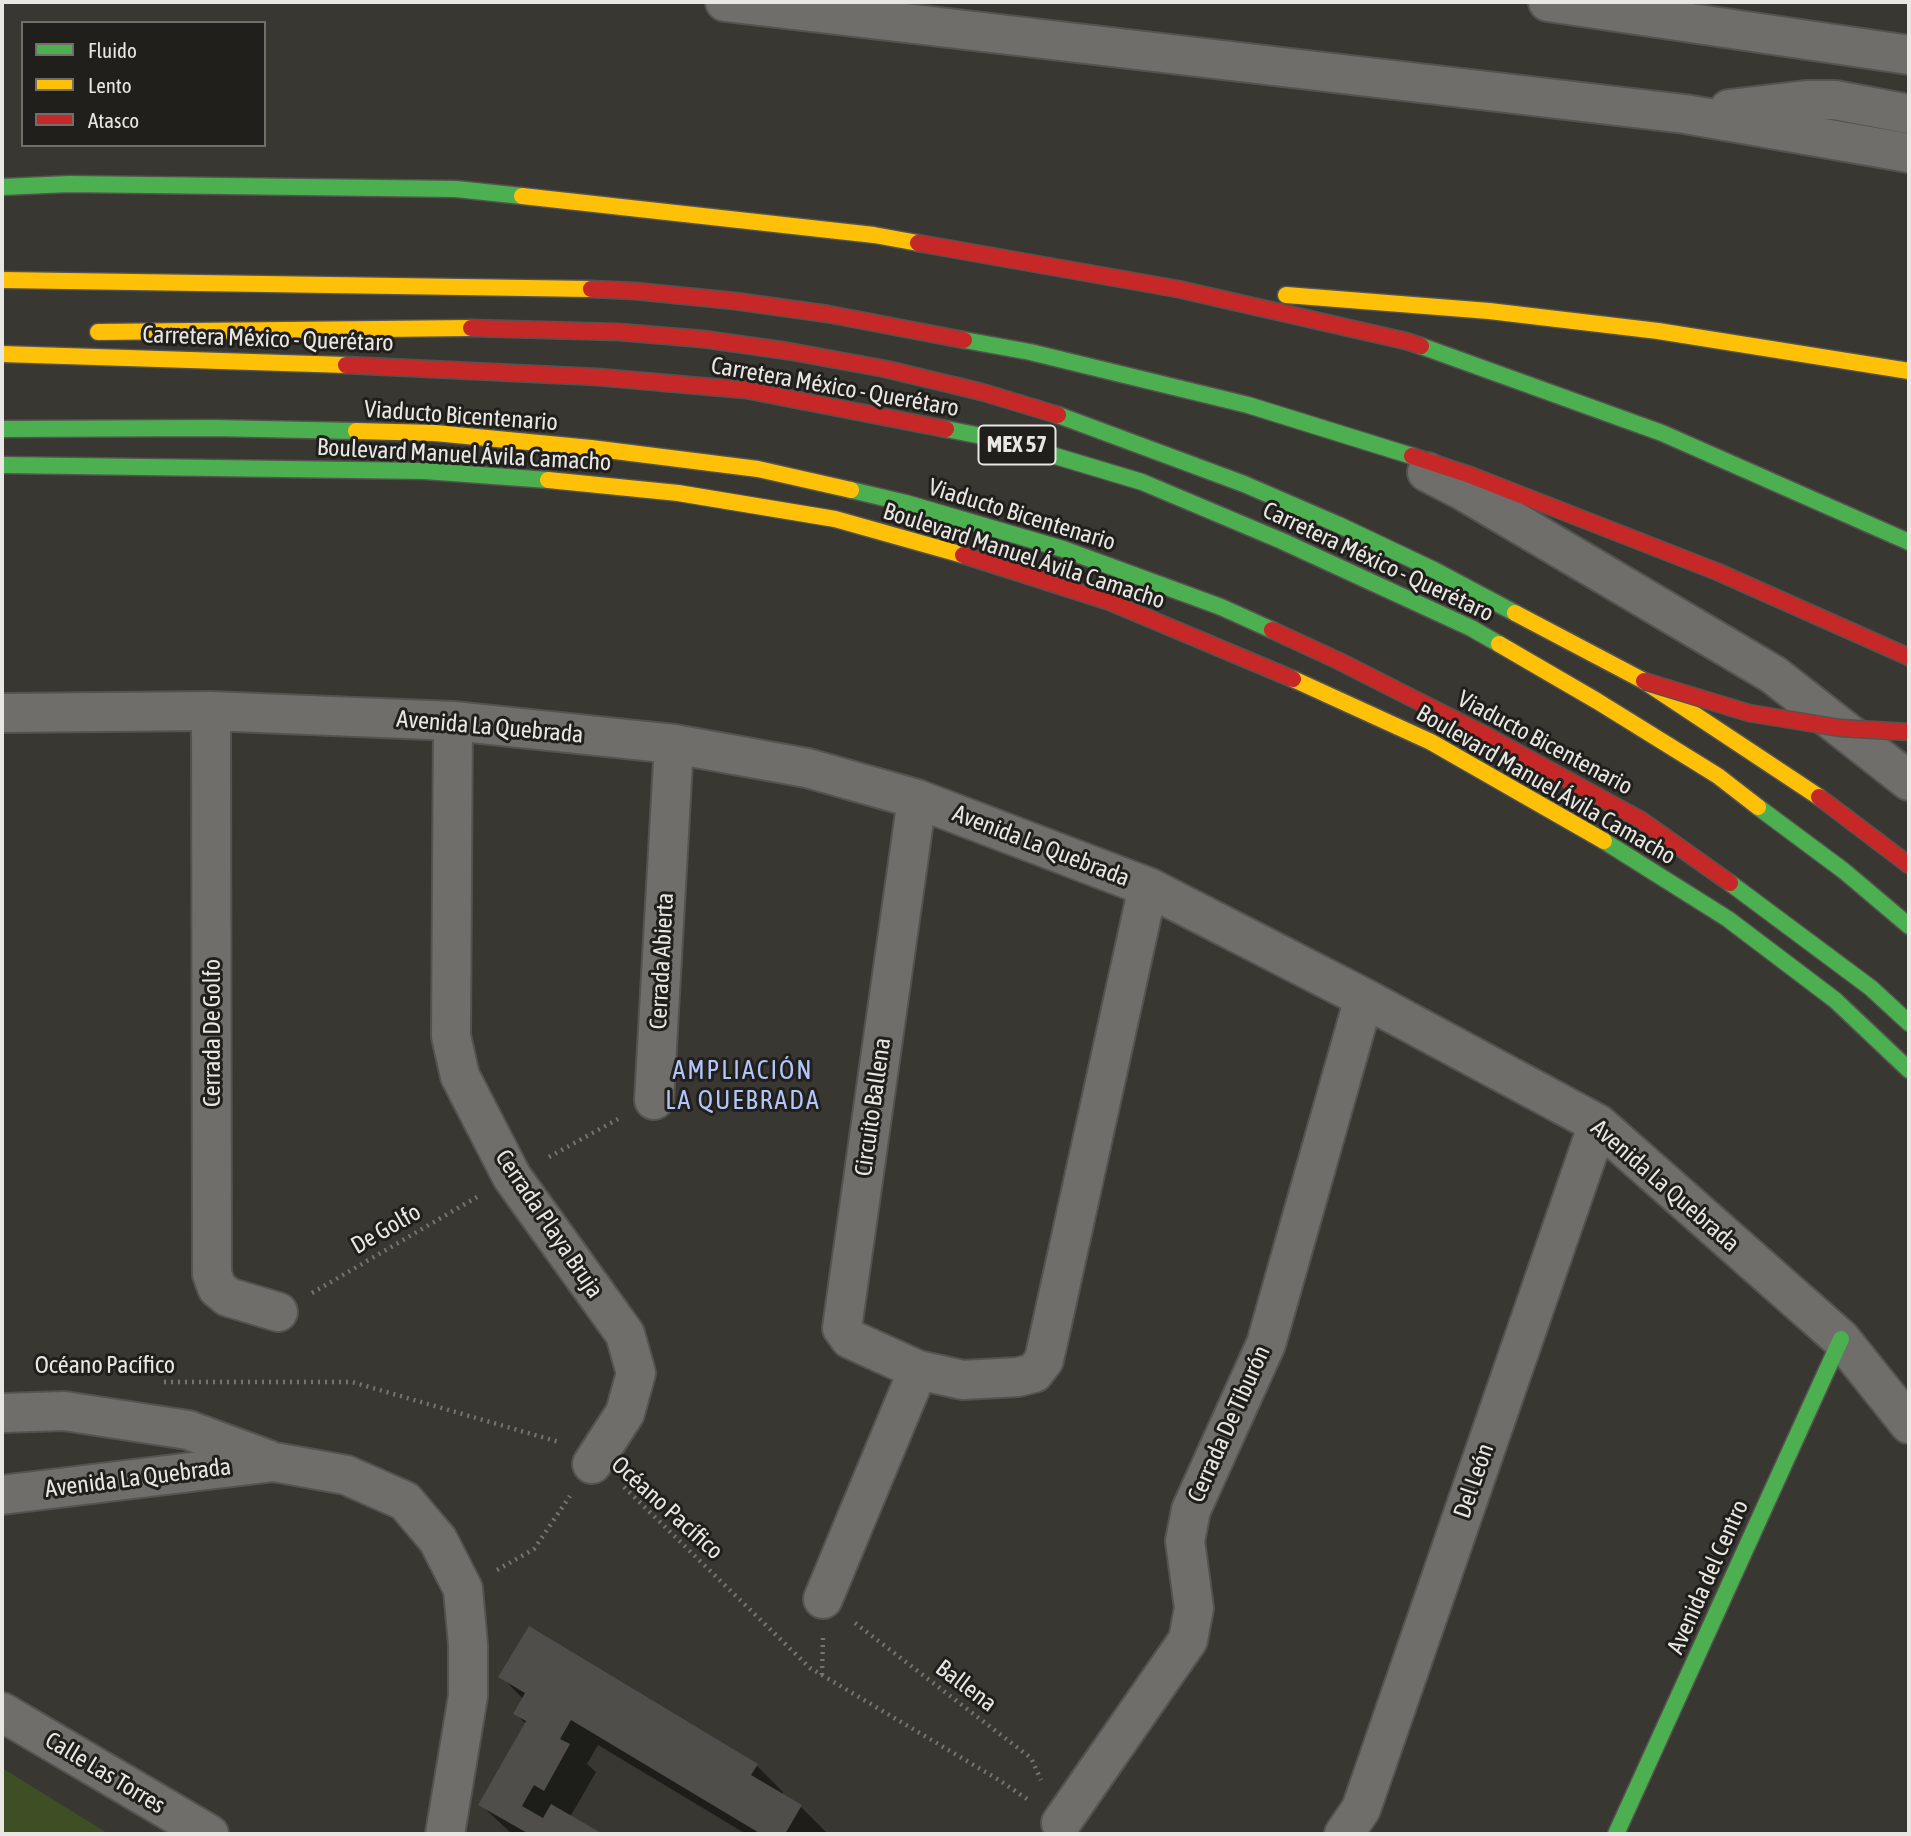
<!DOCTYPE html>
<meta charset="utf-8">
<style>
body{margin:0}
#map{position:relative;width:1911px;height:1836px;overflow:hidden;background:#383732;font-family:"Asap Condensed",sans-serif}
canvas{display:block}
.frame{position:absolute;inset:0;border:4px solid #e9e7e3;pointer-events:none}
.legend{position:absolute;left:21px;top:21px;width:245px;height:126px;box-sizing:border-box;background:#201f1c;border:2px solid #706f6c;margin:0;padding:9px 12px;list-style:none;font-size:21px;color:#e9e7e3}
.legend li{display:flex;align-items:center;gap:14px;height:35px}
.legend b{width:35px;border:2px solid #706f6c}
</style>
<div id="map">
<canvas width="1911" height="1836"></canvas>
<div class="frame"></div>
<ul class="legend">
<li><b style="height:9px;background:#4caf50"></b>Fluido</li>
<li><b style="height:9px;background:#ffc107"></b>Lento</li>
<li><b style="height:9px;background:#c62828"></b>Atasco</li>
</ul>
</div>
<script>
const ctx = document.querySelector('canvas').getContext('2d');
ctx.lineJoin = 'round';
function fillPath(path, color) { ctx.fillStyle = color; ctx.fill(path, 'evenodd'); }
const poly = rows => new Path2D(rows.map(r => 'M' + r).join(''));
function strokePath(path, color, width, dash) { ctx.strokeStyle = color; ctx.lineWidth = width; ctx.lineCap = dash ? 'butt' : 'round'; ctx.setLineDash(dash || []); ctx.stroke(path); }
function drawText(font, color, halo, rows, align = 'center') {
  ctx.font = font + ' "Asap Condensed",sans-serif'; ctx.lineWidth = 6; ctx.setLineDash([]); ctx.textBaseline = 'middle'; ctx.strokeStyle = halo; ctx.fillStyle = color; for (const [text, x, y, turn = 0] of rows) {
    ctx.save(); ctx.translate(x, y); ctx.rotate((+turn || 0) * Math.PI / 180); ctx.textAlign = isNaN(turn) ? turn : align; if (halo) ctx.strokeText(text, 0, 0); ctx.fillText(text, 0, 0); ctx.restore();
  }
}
fillPath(poly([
 [2,1768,109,1834,2,1834]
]), '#3e4f26');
fillPath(poly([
 [501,1676,757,1766,783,1792,781,1795,801,1807,827,1833,746,1834,598,1745,587,1764,596,1772,570,1817,599,1834,512,1834,480,1804,526,1724,515,1713,523,1699]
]), '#0007');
fillPath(poly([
 [529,1626,758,1764,751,1775,802,1805,785,1834,761,1834,571,1720,560,1739,570,1744,544,1791,534,1785,522,1806,543,1818,551,1804,603,1834,529,1834,478,1805,526,1721,513,1714,525,1693,498,1677]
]), '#4f4e4a');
const street = poly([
 [725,2,1685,114,1909,153],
 [1548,2,1909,55],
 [1729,109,1806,100,1835,100,1909,114],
 [1427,472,1460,489,1774,675,1909,781],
 [211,711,212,1274,217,1288,228,1297,278,1312],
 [2,713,211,711,453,721,674,744,807,768,917,799,1148,887,1364,998,1598,1124,1841,1339,1909,1424],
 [453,721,451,1036,460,1076,512,1177,625,1334,636,1373,625,1413,592,1464],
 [917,799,842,1328,850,1339,918,1370,963,1380,1018,1377,1034,1373,1044,1360,1148,887],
 [654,1100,674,744],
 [2,1413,64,1411,188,1430,269,1460],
 [2,1495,274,1462,346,1475,405,1501,438,1540,463,1589,468,1645,468,1696,445,1834],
 [823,1599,918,1370],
 [2,1712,209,1834],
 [1061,1823,1188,1640,1194,1608,1185,1541,1191,1510,1266,1344,1364,998],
 [1344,1834,1361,1809,1598,1124]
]);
const fast = poly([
 [2,187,69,184,456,189,522,196],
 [964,340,1030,352,1248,405,1412,456],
 [1421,346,1662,433,1909,542],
 [1058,415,1244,484,1339,525,1434,570,1515,613],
 [2,429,212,428,356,431],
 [946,429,1002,440,1142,482,1282,541,1471,628,1499,644],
 [2,465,425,471,548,480],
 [851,490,906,503,1063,549,1221,607,1272,630],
 [1758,807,1844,871,1909,926],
 [1604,841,1728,919,1835,1000,1909,1070],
 [1730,883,1871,988,1909,1023],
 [1616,1834,1841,1339]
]);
const slow = poly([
 [522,196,874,235,918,243],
 [2,280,591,289],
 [1286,295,1489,311,1658,331,1909,371],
 [98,332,471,328],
 [2,354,346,365],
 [356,431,435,433,591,448,758,469,851,490],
 [548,480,678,493,835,519,963,555],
 [1515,613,1644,681,1819,797],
 [1499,644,1597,701,1718,776,1758,807],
 [1293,679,1431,742,1604,841]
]);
const jam = poly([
 [918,243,1178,289,1406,341,1421,346],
 [591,289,635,291,735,301,828,314,964,340],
 [471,328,619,332,703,339,788,351,886,369,982,392,1058,415],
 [346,365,598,377,746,390,946,429],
 [1412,456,1470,475,1718,572,1909,657],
 [963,555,1110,602,1293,679],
 [1272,630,1339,661,1487,736,1641,820,1730,883],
 [1819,797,1909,865]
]);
strokePath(street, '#54534f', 42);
strokePath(fast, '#54534f', 19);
strokePath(slow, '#54534f', 19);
strokePath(jam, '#54534f', 19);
strokePath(poly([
 [549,1157,618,1119],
 [312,1293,477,1197],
 [164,1382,352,1382,559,1442],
 [624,1487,810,1668,999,1780,1027,1799],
 [497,1570,534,1549,570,1496],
 [855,1623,1031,1758,1041,1780],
 [822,1675,823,1638]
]), '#757471', 4.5, [2, 5]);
strokePath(street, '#6f6e6b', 38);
strokePath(fast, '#4caf50', 16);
strokePath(slow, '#ffc107', 16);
strokePath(jam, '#c62828', 16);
const jamBridge = poly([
 [1644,681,1749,713,1840,728,1909,732]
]);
strokePath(jamBridge, '#54534f', 19, []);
strokePath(jamBridge, '#c62828', 16);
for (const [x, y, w] of [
 [1017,445,77]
]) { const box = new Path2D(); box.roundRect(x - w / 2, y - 19.5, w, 39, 5); ctx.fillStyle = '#201f1c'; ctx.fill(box); strokePath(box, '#e9e7e3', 2); }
drawText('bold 23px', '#e9e7e3', null, [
 ["MEX 57",1017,445]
]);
drawText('24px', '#e9e7e3', '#201f1c', [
 ["Carretera México - Querétaro",268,339,2],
 ["Carretera México - Querétaro",835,387,10],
 ["Viaducto Bicentenario",461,416,4],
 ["Boulevard Manuel Ávila Camacho",464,455,3],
 ["Viaducto Bicentenario",1022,515,17],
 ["Boulevard Manuel Ávila Camacho",1024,556,18],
 ["Carretera México - Querétaro",1378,562,25],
 ["Avenida La Quebrada",490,727,5],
 ["Viaducto Bicentenario",1545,743,28],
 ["Boulevard Manuel Ávila Camacho",1546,785,30],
 ["Avenida La Quebrada",1041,846,21],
 ["Cerrada Abierta",662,961,-87],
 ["Cerrada De Golfo",212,1033,-90],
 ["Circuito Ballena",873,1107,-82],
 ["Avenida La Quebrada",1665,1186,41],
 ["Cerrada Playa Bruja",549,1224,56],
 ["De Golfo",386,1229,-30],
 ["Océano Pacífico",105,1365],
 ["Cerrada De Tiburón",1229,1424,-66],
 ["Avenida La Quebrada",138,1478,-7],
 ["Del León",1474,1481,-71],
 ["Océano Pacífico",667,1508,42],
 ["Avenida del Centro",1708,1577,-66],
 ["Ballena",966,1686,37],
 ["Calle Las Torres",105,1773,31]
]);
ctx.letterSpacing = '2px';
drawText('26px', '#b3c6fc', '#201f1c', [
 ["AMPLIACIÓN",743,1071],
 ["LA QUEBRADA",743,1101]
]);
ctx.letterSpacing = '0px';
</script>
